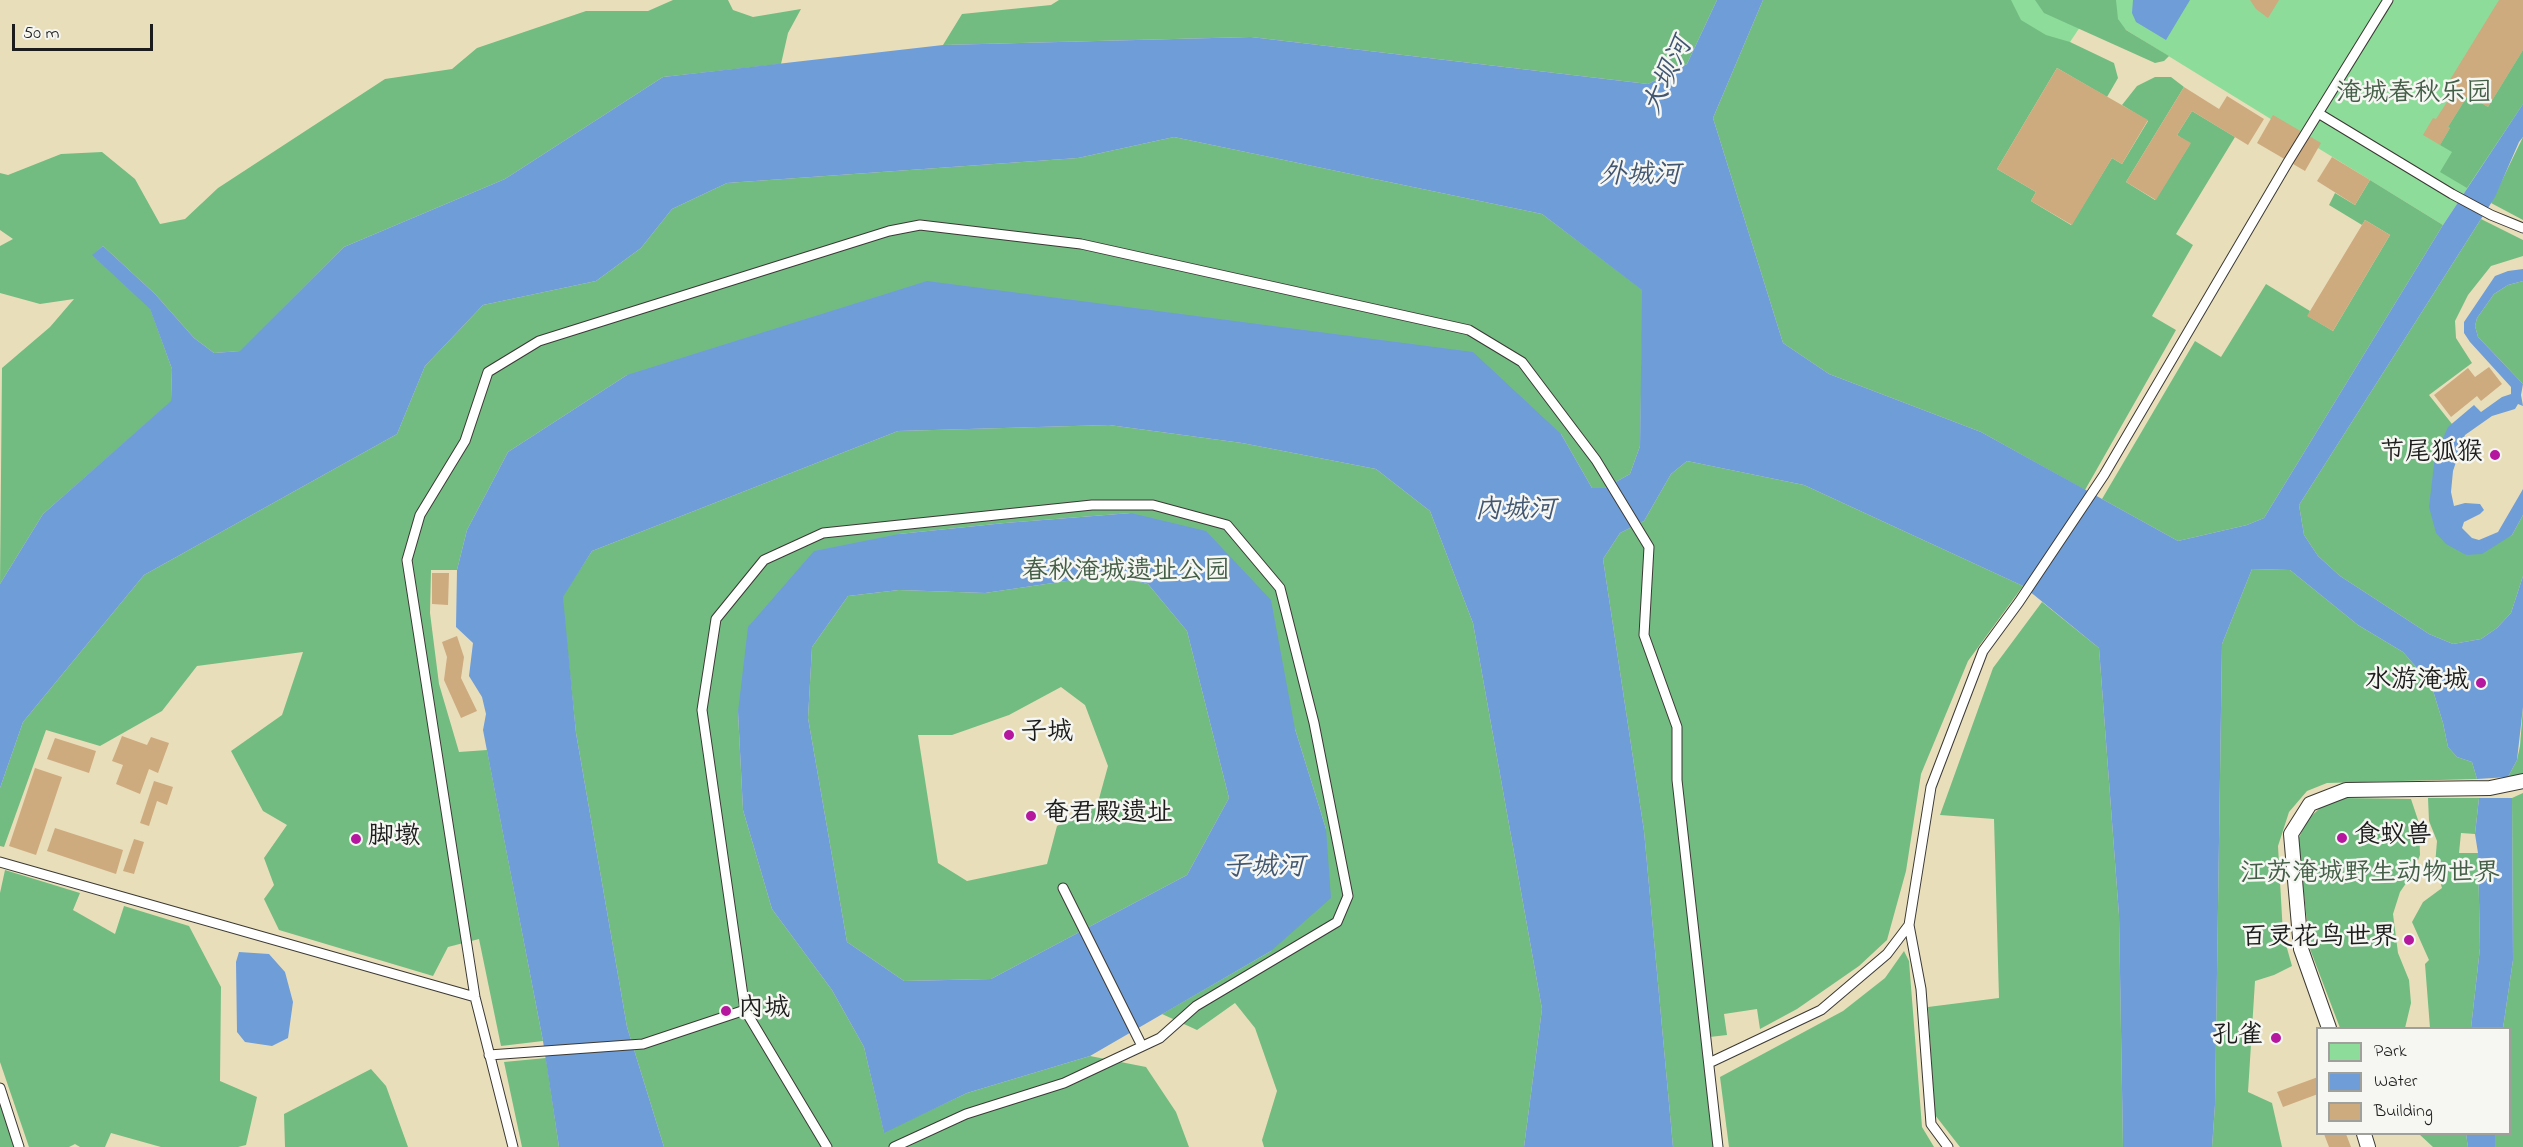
<!DOCTYPE html>
<meta charset="utf-8">
<style>
body{margin:0}
#map{position:relative;width:2523px;height:1147px;overflow:hidden;background:#e9deba;font-family:"Indie Flower",sans-serif}
canvas{display:block}
.legend{position:absolute;left:2316px;top:1027px;width:195px;height:108px;box-sizing:border-box;background:#f6f6f2;border:2px solid #9f9f9c;margin:0;padding:8px 10px;list-style:none;font-size:18px;color:#1c1c1c}
.legend li{display:flex;align-items:center;gap:12px;height:30px}
.legend b{width:30px;border:2px solid #9f9f9c}
.scale{position:absolute;left:12px;top:24px;width:141px;height:27px;box-sizing:border-box;border:3px solid #1c1c1c;border-top:0;padding-left:8px;font-size:18px;line-height:21px;white-space:nowrap;color:#1c1c1c;-webkit-text-stroke:4px #f6f6f2;paint-order:stroke}
</style>
<div id="map">
<canvas width="2523" height="1147"></canvas>
<ul class="legend">
<li><b style="height:16px;background:#8ddc9a"></b>Park</li>
<li><b style="height:16px;background:#6f9dd8"></b>Water</li>
<li><b style="height:16px;background:#ceaa7f"></b>Building</li>
</ul>
<div class="scale">50 m</div>
</div>
<script>
const ctx = document.querySelector('canvas').getContext('2d');
ctx.lineJoin = 'round';
function fillPath(path, color) { ctx.fillStyle = color; ctx.fill(path, 'evenodd'); }
const poly = rows => new Path2D(rows.map(r => 'M' + r).join(''));
function strokePath(path, color, width, dash) { ctx.strokeStyle = color; ctx.lineWidth = width; ctx.lineCap = dash ? 'butt' : 'round'; ctx.setLineDash(dash || []); ctx.stroke(path); }
function drawText(font, color, halo, rows, align = 'center') {
  ctx.font = font + ' "Indie Flower","LXGW WenKai TC",sans-serif'; ctx.lineWidth = 5; ctx.setLineDash([]); ctx.textBaseline = 'middle'; ctx.strokeStyle = halo; ctx.fillStyle = color; for (const [text, x, y, turn = 0] of rows) {
    ctx.save(); ctx.translate(x, y); ctx.rotate((+turn || 0) * Math.PI / 180); ctx.textAlign = isNaN(turn) ? turn : align; if (halo) ctx.strokeText(text, 0, 0); ctx.fillText(text, 0, 0); ctx.restore();
  }
}
fillPath(poly([
 [1963,0,2523,0,2523,104,2443,225,2092,9,2062,54]
]), '#8ddc9a');
fillPath(poly([
 [673,0,728,0,733,10,753,17,801,9,788,33,781,64,663,77,505,179,344,247,241,351,214,353,194,338,155,294,103,246,93,255,150,308,172,369,171,402,43,514,0,584,2,368,50,327,74,299,40,304,0,293,0,246,13,239,0,230,0,173,8,175,61,154,102,152,135,179,160,224,185,219,218,188,385,79,452,69,477,48,586,11,648,11],
 [1059,0,1717,0,1687,64,1648,84,1251,37,943,45,962,14,1051,5],
 [1763,0,2011,0,2021,20,2046,35,2070,42,2114,63,2118,78,2107,97,2057,68,1997,169,2036,192,2031,201,2071,225,2112,158,2122,164,2148,121,2122,105,2137,86,2155,77,2171,77,2184,87,2126,182,2155,200,2190,144,2177,135,2192,111,2235,137,2176,234,2193,245,2152,316,2176,330,2085,490,1981,432,1829,374,1783,343,1713,118],
 [2035,0,2116,0,2118,19,2126,30,2169,56,2164,61,2155,63,2044,13],
 [2523,50,2523,104,2467,188,2440,172,2452,152,2440,145,2450,128,2448,127,2468,95,2488,107],
 [1174,137,1542,214,1643,290,1640,446,1630,474,1605,488,1592,488,1561,434,627,375,508,452,467,530,457,570,431,570,430,613,439,684,459,752,487,750,543,1041,501,1046,479,939,448,947,433,976,279,930,264,899,274,885,264,858,287,825,263,811,231,751,282,715,303,652,197,666,162,711,100,746,46,730,4,847,0,846,0,788,23,722,144,575,397,434,425,366,483,305,596,281,641,248,672,209,727,183,1078,158],
 [2523,137,2523,220,2491,203],
 [2370,180,2443,225,2264,518,2247,525,2178,541,2102,499,2195,341,2221,357,2266,284,2310,311,2308,316,2333,331,2390,235,2365,220,2362,225,2329,205,2335,193,2355,205],
 [2481,219,2523,240,2523,256,2491,266,2468,295,2455,321,2456,338,2472,363,2429,395,2452,424,2435,456,2466,555,2512,535,2523,515,2523,576,2511,613,2497,628,2481,639,2453,644,2429,634,2340,576,2318,556,2304,535,2299,505],
 [2523,281,2523,384,2478,337,2475,326,2477,318,2494,294,2508,285],
 [1109,425,1242,443,1376,469,1430,511,1473,623,1542,1009,1524,1147,1264,1147,1262,1140,1277,1091,1255,1028,1235,1003,1197,1030,1162,1014,1271,951,1326,829,1295,729,1131,513,1005,523,899,534,738,712,743,810,772,909,832,990,864,1047,884,1132,967,1093,1090,1056,1146,1067,1176,1112,1189,1147,664,1147,627,1027,576,733,562,597,592,551,898,431],
 [1687,461,1804,485,2023,586,1968,661,1921,774,1906,871,1887,940,1859,966,1797,1009,1760,1029,1757,1009,1724,1014,1727,1035,1701,1038,1713,1147,1673,1147,1644,831,1603,559,1620,533,1644,521,1671,474],
 [2252,569,2290,570,2358,625,2403,652,2431,684,2443,723,2448,747,2457,757,2472,762,2477,779,2327,783,2307,791,2289,812,2278,846,2283,934,2292,966,2274,975,2255,981,2248,1092,2272,1103,2282,1147,2212,1147,2215,1105,2222,644],
 [1107,575,1148,584,1187,631,1229,798,1187,875,991,979,904,981,847,942,808,718,812,647,848,596,899,590,985,593],
 [1061,687,1085,705,1108,766,1097,806,1057,826,1047,864,967,881,938,863,918,735,952,735,1009,715],
 [2042,602,2099,648,2119,915,2123,1147,1960,1147,1935,1115,1928,1007,1999,998,1994,819,1940,815,1993,668],
 [2523,707,2523,774,2508,777,2517,760,2520,746],
 [2523,793,2523,1147,2495,1147,2495,1134,2510,1134,2510,1028,2503,1028,2513,960,2512,798],
 [2343,798,2411,799,2419,823,2420,855,2413,873,2400,892,2393,914,2398,953,2409,980,2411,1003,2405,1028,2340,1028,2310,949,2298,840,2307,820,2321,807],
 [2428,798,2479,798,2475,834,2461,833,2459,853,2478,853,2480,948,2471,1028,2430,1028,2425,964,2429,960,2412,922,2423,902,2442,888,2435,865,2437,841,2429,821],
 [5,870,80,893,73,910,115,934,124,906,189,926,221,987,220,1081,257,1097,246,1145,238,1147,161,1147,111,1133,105,1147,80,1147,75,1144,69,1147,29,1147,0,1062,0,893],
 [1904,951,1909,961,1922,1127,1934,1147,1729,1147,1720,1077,1843,1011,1885,978],
 [546,1058,559,1147,522,1147,504,1062],
 [371,1069,386,1086,408,1147,285,1147,284,1114],
 [0,1104,14,1147,0,1147],
 [2419,1134,2466,1134,2468,1147,2433,1147]
]), '#72bc82');
fillPath(poly([
 [1717,0,1763,0,1713,118,1783,343,1829,374,1981,432,2178,541,2247,525,2264,518,2443,225,2523,104,2523,137,2519,142,2495,197,2299,505,2304,535,2318,556,2340,576,2429,634,2453,644,2481,639,2497,628,2511,613,2523,576,2523,707,2517,760,2508,777,2477,779,2472,762,2457,757,2448,747,2443,723,2431,684,2403,652,2358,625,2290,570,2252,569,2222,644,2215,1105,2212,1147,2123,1147,2119,915,2099,648,2023,586,1804,485,1687,461,1671,474,1644,521,1620,533,1603,559,1644,831,1673,1147,1524,1147,1542,1009,1473,623,1430,511,1376,469,1242,443,1109,425,898,431,592,551,563,597,576,733,627,1027,664,1147,559,1147,543,1041,483,730,486,714,482,697,469,676,473,643,456,627,457,570,467,530,508,452,627,375,927,281,1473,352,1561,434,1592,488,1605,488,1630,474,1640,446,1642,290,1542,214,1174,137,1078,158,727,183,672,209,641,248,596,281,483,305,425,366,397,434,144,575,23,722,0,788,0,584,43,514,171,401,172,369,150,309,92,255,103,246,155,294,194,338,214,353,240,351,344,247,505,179,663,77,943,45,1251,37,1648,84,1687,64],
 [2133,0,2190,0,2166,40,2136,22,2132,13],
 [2523,269,2523,281,2508,285,2494,294,2477,318,2475,326,2478,337,2523,384,2521,395,2523,406,2518,404,2515,409,2492,416,2465,435,2453,471,2451,492,2454,506,2465,503,2480,504,2484,510,2480,514,2464,522,2462,528,2472,538,2479,540,2498,532,2523,489,2523,515,2512,535,2482,554,2466,555,2446,544,2436,533,2429,507,2435,456,2448,427,2474,405,2481,412,2502,397,2511,394,2511,387,2470,342,2464,333,2464,322,2495,276,2508,271],
 [1131,513,1206,531,1271,600,1295,729,1326,829,1331,898,1271,951,1090,1056,967,1093,884,1133,864,1047,832,990,772,909,743,810,738,712,748,627,814,551,899,534,1005,523],
 [1107,575,1148,584,1187,631,1229,798,1187,875,991,979,904,981,847,942,808,718,812,647,848,596,899,590,985,593],
 [2479,798,2512,798,2513,960,2503,1028,2471,1028,2480,948,2478,853,2475,834],
 [239,952,269,954,285,972,293,1002,288,1038,272,1046,245,1042,237,1032,236,962],
 [2466,1134,2495,1134,2495,1147,2468,1147]
]), '#6f9dd8');
fillPath(poly([
 [2250,0,2279,0,2268,18,2256,9],
 [2499,0,2523,0,2523,50,2488,107,2468,95,2448,127,2450,128,2440,145,2423,135,2433,118,2436,119,2456,88,2448,83],
 [2057,68,2148,120,2122,164,2112,158,2072,225,2031,201,2036,192,1997,169],
 [2184,87,2219,109,2227,96,2264,119,2248,145,2192,111,2177,135,2191,143,2156,200,2126,182],
 [2273,115,2321,143,2305,171,2257,143],
 [2332,157,2370,180,2355,205,2317,181],
 [2365,220,2390,235,2333,331,2307,316],
 [2489,367,2502,384,2481,401,2477,396,2451,417,2434,395,2468,368,2475,377],
 [432,573,449,573,448,605,432,604],
 [457,636,464,657,461,678,477,711,461,718,444,680,447,657,442,642],
 [122,736,147,745,151,737,169,743,158,773,149,769,140,794,116,784,123,765,112,761],
 [55,738,96,751,89,773,47,759],
 [35,768,62,777,36,855,9,846],
 [154,781,173,787,167,805,157,801,149,826,140,823],
 [55,828,123,850,116,874,47,851],
 [134,839,144,842,134,874,123,871],
 [2318,1077,2318,1094,2283,1107,2277,1092],
 [2324,1134,2346,1134,2351,1147,2329,1147]
]), '#ceaa7f');
const service = poly([
 [2318,113,2452,194,2491,215,2523,228],
 [0,862,475,997],
 [1063,888,1142,1046],
 [1909,925,1921,989,1931,1124,1948,1147],
 [489,1055,643,1044,745,1010],
 [1709,1063,1821,1010,1887,954,1909,925,1931,787,1983,651,2019,602,2104,475,2288,162,2388,0],
 [0,1088,19,1147],
 [513,1147,475,997,407,560,420,515,465,441,488,372,539,341,889,231,920,225,1081,244,1469,330,1522,362,1596,460,1649,547,1644,635,1677,727,1677,780,1718,1147],
 [827,1147,745,1010,702,710,716,619,764,560,823,533,1092,505,1153,505,1227,525,1280,588,1314,723,1348,896,1337,922,1196,1006,1160,1038,1064,1083,966,1114,894,1147]
]);
const pedestrian = poly([
 [2329,1028,2301,949,2291,834,2310,804,2346,790,2490,788,2523,781],
 [2364,1134,2368,1147]
]);
strokePath(service, '#3b3934', 11);
strokePath(pedestrian, '#3b3934', 16);
strokePath(service, '#fff', 9);
strokePath(pedestrian, '#fff', 14);
for (const [x, y, r, color] of [
 [2495,455,6,"#b5179e"],
 [2481,683,6,"#b5179e"],
 [1009,735,6,"#b5179e"],
 [1031,816,6,"#b5179e"],
 [2342,838,6,"#b5179e"],
 [356,839,6,"#b5179e"],
 [2409,940,6,"#b5179e"],
 [726,1011,6,"#b5179e"],
 [2276,1038,6,"#b5179e"]
]) { const dot = new Path2D(); dot.arc(x, y, r, 0, 2 * Math.PI); ctx.fillStyle = color; ctx.fill(dot); strokePath(dot, '#f6f6f2', 2); }
drawText('26px', '#445f48', '#f6f6f2', [
 ["淹城春秋乐园",2414,96],
 ["春秋淹城遗址公园",1126,574],
 ["江苏淹城野生动物世界",2370,876]
]);
drawText('26px', '#1c1c1c', '#f6f6f2', [
 ["节尾狐猴",2483,455,"right"],
 ["水游淹城",2469,683,"right"],
 ["子城",1021,735],
 ["奄君殿遗址",1043,816],
 ["食蚁兽",2354,838],
 ["脚墩",368,839],
 ["百灵花鸟世界",2397,940,"right"],
 ["内城",738,1011],
 ["孔雀",2264,1038,"right"]
], 'left');
drawText('italic 27px', '#415671', '#f6f6f2', [
 ["大坝河",1670,77,-65],
 ["外城河",1640,178],
 ["内城河",1515,513],
 ["子城河",1264,870]
]);
</script>
